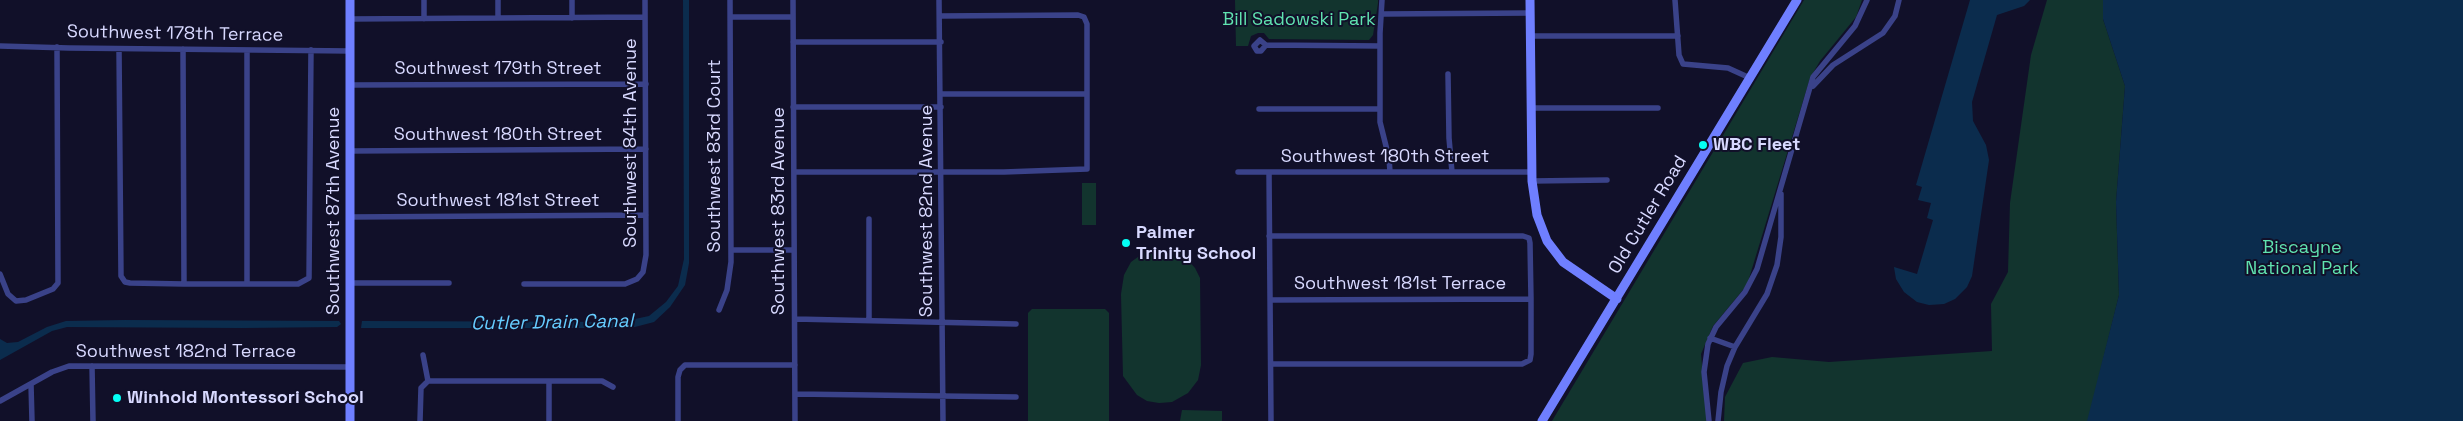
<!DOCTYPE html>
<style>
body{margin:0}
canvas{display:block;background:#111029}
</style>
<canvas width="2463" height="421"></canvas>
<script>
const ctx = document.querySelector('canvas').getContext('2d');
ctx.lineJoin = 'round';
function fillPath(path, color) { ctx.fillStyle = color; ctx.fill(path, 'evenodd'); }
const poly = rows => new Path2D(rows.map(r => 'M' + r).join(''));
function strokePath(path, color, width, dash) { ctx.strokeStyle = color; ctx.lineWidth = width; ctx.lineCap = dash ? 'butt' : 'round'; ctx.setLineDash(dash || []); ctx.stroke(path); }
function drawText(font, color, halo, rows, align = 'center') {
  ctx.font = font + ' "Space Grotesk",sans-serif'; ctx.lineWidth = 4; ctx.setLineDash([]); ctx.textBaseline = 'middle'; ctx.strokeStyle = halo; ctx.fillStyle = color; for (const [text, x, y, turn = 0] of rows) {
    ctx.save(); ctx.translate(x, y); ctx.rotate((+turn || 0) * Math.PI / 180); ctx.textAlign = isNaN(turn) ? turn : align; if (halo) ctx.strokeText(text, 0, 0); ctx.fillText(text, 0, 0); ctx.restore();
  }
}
fillPath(poly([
 [1235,0,1378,0,1378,3,1373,35,1369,40,1269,39,1264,33,1258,33,1251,36,1248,46,1236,46],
 [1804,0,1862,0,1856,17,1820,61,1810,78,1747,285,1713,326,1701,354,1707,421,1552,421],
 [2047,0,2103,0,2103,19,2125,86,2116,202,2119,295,2099,376,2463,0,2463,421,1724,421,1725,397,1743,363,1772,357,1829,362,1992,351,1991,304,2008,272,2010,203,2031,55],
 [1082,183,1096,183,1096,225,1082,225],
 [1163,249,1176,251,1186,258,1195,268,1200,278,1201,365,1198,380,1188,393,1172,402,1159,403,1147,401,1137,395,1123,376,1121,294,1124,275,1131,262,1145,252],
 [1032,309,1105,309,1109,313,1109,421,1028,421,1028,313],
 [1182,410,1222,411,1222,421,1180,421]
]), '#12342e');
fillPath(poly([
 [683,0,689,0,689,263,685,285,670,307,654,322,631,328,361,328,362,321,621,322,649,316,666,302,678,286,684,259],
 [1970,0,2030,0,2024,6,1997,15,1972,102,1973,121,1986,145,1989,160,1972,276,1967,287,1955,299,1944,304,1929,305,1917,302,1904,292,1896,279,1894,267,1917,274,1933,220,1927,218,1931,203,1918,200,1922,187,1916,185],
 [2103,0,2463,0,2463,421,2087,421,2119,295,2116,202,2125,86,2103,19],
 [125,320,339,321,341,324,337,327,242,328,67,327,52,331,0,360,0,339,7,343,18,342,47,327,66,321]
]), '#0b2c4d');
strokePath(poly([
 [498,0,498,18],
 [572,0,572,18],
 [793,0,795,421],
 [939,0,943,421],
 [1382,0,1380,33,1380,122,1389,158,1390,172],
 [1675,0,1679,55,1683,64,1728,68,1750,78],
 [1383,14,1530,13],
 [730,17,793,17],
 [350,19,645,17],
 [424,19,424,0],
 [1530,36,1678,36],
 [793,42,941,42],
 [1266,45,1261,51,1257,51,1254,46,1260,40,1266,45,1380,46],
 [0,46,69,48,350,51],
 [119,49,121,276,125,282,130,283,184,284,298,284,309,278,311,50],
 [183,49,184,284],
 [247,50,247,284],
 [1448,74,1449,138,1452,172],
 [350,85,646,84],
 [1813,86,1833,65,1883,33,1895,16,1899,0],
 [941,94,1087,94],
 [793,107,941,107],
 [1531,108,1658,108],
 [1259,109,1380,109],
 [350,151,646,149],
 [794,172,1004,172,1087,169,1087,24,1084,17,1078,15,940,16],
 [1238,172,1532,172],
 [1269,172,1271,421],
 [1532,181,1607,180],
 [350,217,646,215],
 [1269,236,1523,236,1529,238,1530,243,1531,299,1531,354,1530,360,1522,364,1271,364],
 [731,250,794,250],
 [0,274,8,294,16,301,26,300,53,289,58,283,57,47],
 [350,283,449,283],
 [524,284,625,284,637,279,643,272,646,255,645,0],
 [1270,300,1531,299],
 [719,310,727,290,731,262,730,0],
 [795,319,1016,324],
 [869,320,869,219],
 [1710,338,1735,347],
 [423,355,428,381],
 [92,366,93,421],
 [428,381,602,381,613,387],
 [31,384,32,421],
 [795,394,1016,397],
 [0,401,52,372,69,366,351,367],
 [420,421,421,388,428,381],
 [549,421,549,381],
 [678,421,678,377,680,370,685,365,795,365],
 [1709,421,1704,372,1708,344,1716,327,1745,292,1757,269,1813,77,1855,26,1867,0],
 [1718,421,1721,392,1727,366,1735,347,1767,294,1777,265,1781,237,1781,194]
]), '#3a4289', 5.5);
strokePath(poly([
 [350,0,350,421],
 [1530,0,1532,181,1537,215,1547,241,1563,262,1617,299],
 [1542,421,1797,0]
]), '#6f7fff', 9);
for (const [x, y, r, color] of [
 [1703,145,5,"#04fff5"],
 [1126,243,5,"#04fff5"],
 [117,398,5,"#04fff5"]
]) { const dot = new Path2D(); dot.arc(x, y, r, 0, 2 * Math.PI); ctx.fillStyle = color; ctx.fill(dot); strokePath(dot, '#111029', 2); }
drawText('18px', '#60e3b0', '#111029', [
 ["Bill Sadowski Park",1299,20],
 ["Biscayne",2302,248],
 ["National Park",2302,269]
]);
drawText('18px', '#d8d9ff', '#111029', [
 ["Southwest 178th Terrace",175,34,1],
 ["Southwest 179th Street",498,69],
 ["Southwest 180th Street",498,135],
 ["Southwest 84th Avenue",631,143,-90],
 ["Southwest 83rd Court",715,156,-90],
 ["Southwest 180th Street",1385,157],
 ["Southwest 181st Street",498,201],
 ["Southwest 87th Avenue",334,211,-90],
 ["Southwest 83rd Avenue",779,211,-90],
 ["Southwest 82nd Avenue",927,211,-90],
 ["Old Cutler Road",1648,215,-59],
 ["Southwest 181st Terrace",1400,284],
 ["Southwest 182nd Terrace",186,352]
]);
drawText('bold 18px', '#d8d9ff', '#111029', [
 ["WBC Fleet",1713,145],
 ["Palmer",1136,233],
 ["Trinity School",1136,254],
 ["Winhold Montessori School",127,398]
], 'left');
drawText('italic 19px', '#66cdff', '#111029', [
 ["Cutler Drain Canal",552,323,-1]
]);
</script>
